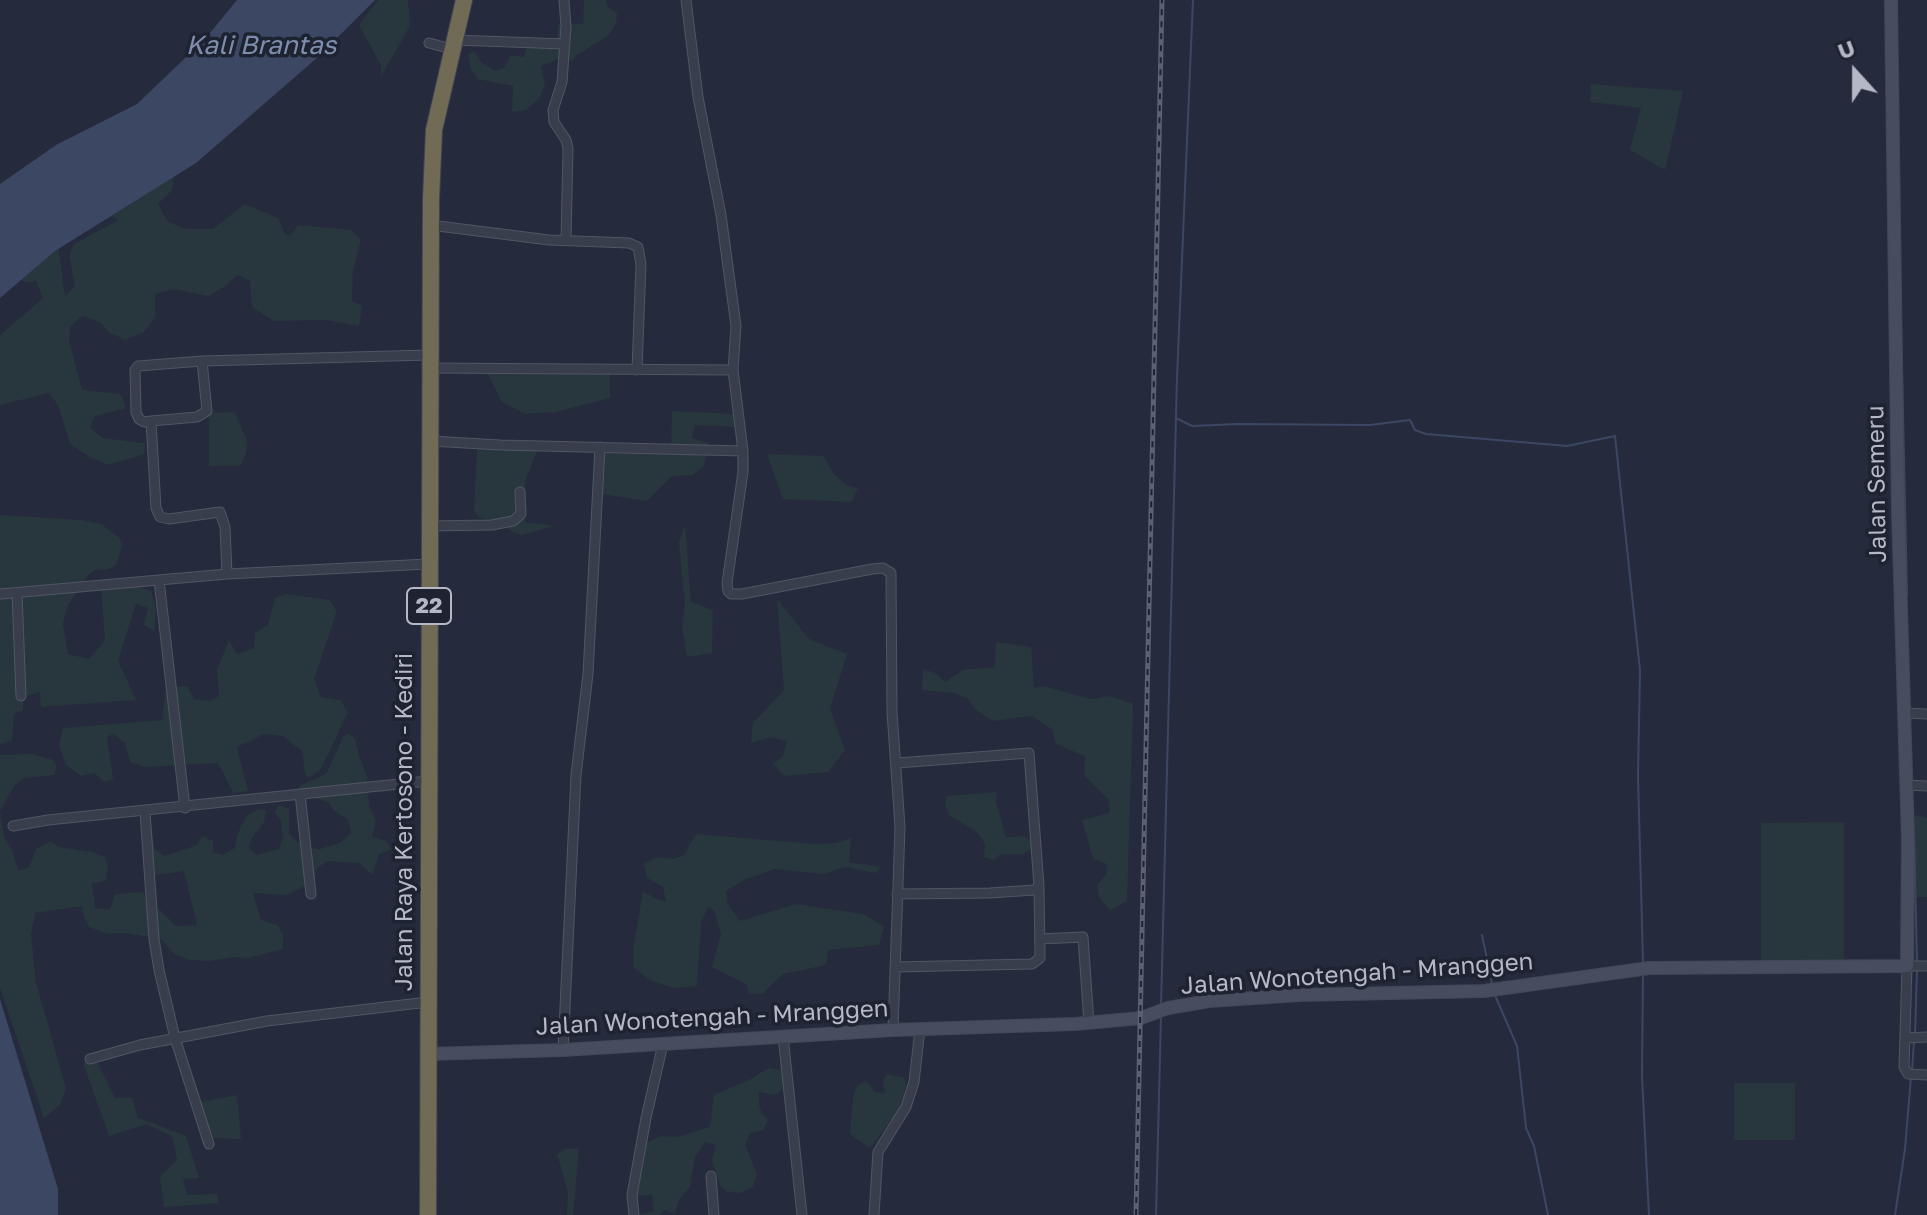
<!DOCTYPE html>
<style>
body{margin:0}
#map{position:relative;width:1927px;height:1215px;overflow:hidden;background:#252b3c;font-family:"Golos Text",sans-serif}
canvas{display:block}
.north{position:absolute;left:1815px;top:32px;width:80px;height:80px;-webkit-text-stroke:6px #1e2331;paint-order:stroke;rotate:339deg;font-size:22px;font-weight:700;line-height:32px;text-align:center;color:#b5b9c7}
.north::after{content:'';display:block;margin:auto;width:28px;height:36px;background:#b5b9c7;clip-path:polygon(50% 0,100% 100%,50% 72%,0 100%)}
</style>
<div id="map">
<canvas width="1927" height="1215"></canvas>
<div class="north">U</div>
</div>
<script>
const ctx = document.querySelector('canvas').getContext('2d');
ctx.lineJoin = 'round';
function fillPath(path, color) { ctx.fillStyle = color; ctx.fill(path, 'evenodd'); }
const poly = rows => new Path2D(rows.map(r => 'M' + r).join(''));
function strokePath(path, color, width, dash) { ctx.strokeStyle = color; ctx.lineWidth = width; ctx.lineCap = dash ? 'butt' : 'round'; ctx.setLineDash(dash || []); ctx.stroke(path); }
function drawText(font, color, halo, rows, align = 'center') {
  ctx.font = font + ' "Golos Text",sans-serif'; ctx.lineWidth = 7; ctx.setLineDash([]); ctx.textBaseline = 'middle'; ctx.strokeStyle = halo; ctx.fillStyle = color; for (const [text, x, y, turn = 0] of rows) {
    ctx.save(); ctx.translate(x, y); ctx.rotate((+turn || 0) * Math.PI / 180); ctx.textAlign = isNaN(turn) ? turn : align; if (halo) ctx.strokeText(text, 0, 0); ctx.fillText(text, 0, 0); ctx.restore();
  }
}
fillPath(poly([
 [378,0,408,0,410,26,381,76,381,65,359,25],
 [584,0,606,0,607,6,617,13,616,24,608,36,575,56,573,61,557,59,541,66,545,85,539,99,526,110,512,112,513,86,478,79,471,69,468,55,474,51,482,63,495,71,504,68,511,55,524,57,527,47,558,37,558,25,583,24],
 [1591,84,1683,91,1665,170,1630,150,1641,108,1590,102],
 [175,171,172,190,158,204,168,222,186,229,213,229,245,204,278,218,285,234,290,236,298,225,352,230,361,240,353,270,352,301,362,306,359,326,326,320,274,321,252,307,250,281,238,275,224,287,209,296,173,289,155,294,155,317,144,332,125,340,109,332,100,322,82,316,70,327,69,341,82,390,121,394,126,408,95,416,90,427,102,438,145,443,144,454,108,465,90,457,70,444,58,405,49,393,0,405,0,335,43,298,36,281,26,283,11,273,57,237,65,297,75,286,69,255,74,244,118,220,100,208],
 [488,374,610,374,610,398,556,412,525,414,501,401],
 [672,411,734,414,736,427,695,425,692,438,708,443,707,446,671,445],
 [235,412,247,441,246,453,240,466,209,466,209,413],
 [477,449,537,451,525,482,525,522,554,526,521,535,478,516,474,511],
 [604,453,706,455,704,466,693,475,672,476,647,501,602,494],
 [767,454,824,456,833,473,846,485,858,488,851,502,783,499],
 [0,515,81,520,101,524,120,538,122,547,116,565,109,569,94,570,87,576,67,607,63,624,68,654,89,659,105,640,101,586,133,585,151,591,156,609,154,631,144,625,148,608,136,604,118,660,136,700,41,707,40,692,23,697,23,710,14,714,12,740,0,744],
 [685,525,691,602,713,610,712,653,687,657,682,626,685,605,679,542],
 [286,594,329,600,337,611,314,679,321,697,340,700,348,712,321,769,309,778,305,774,302,751,283,736,264,734,237,747,248,791,233,793,218,763,145,767,130,762,125,743,113,734,107,737,113,779,104,782,95,773,81,776,66,765,59,745,63,728,162,720,166,686,188,687,194,699,209,701,219,696,217,670,229,640,237,654,254,648,255,633,268,625,275,598],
 [777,599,809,639,847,654,830,709,845,750,828,772,784,776,773,764,783,756,787,741,771,737,751,743,753,723,784,690],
 [996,642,1031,647,1034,688,1044,686,1090,699,1109,696,1133,704,1127,901,1110,910,1099,897,1097,885,1106,875,1107,864,1093,859,1082,820,1110,813,1109,800,1084,775,1085,756,1056,744,1052,729,1032,716,993,721,976,710,967,698,954,693,922,690,923,669,935,673,945,682,963,670,995,667],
 [349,733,355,739,360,759,367,775,369,806,376,820,372,837,386,841,392,849,379,854,372,875,360,863,327,861,316,869,315,881,286,895,253,893,261,920,277,925,283,934,283,949,248,958,233,957,210,961,189,960,174,954,161,939,126,933,108,934,89,927,84,918,82,906,35,913,31,934,36,982,66,1088,60,1105,44,1118,0,988,0,812,4,836,13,852,18,871,29,867,36,849,51,841,59,847,92,852,105,857,108,867,106,880,92,884,95,908,110,910,115,894,143,892,148,905,159,909,176,926,197,925,184,871,149,876,142,821,150,822,155,849,165,856,197,845,202,836,213,841,213,853,223,855,235,848,237,835,247,815,257,810,266,810,264,822,252,838,249,848,256,855,279,849,283,837,281,820,274,812,279,805,289,809,289,834,304,848,320,849,340,843,351,833,348,820,333,810,329,802,297,793,301,785,326,774,343,737],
 [32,754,53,760,57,767,54,775,24,778,15,785,0,811,0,755],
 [997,792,996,802,1006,838,1023,836,1033,841,1032,849,1023,854,1000,854,994,860,984,857,985,844,976,831,950,816,945,805,947,796],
 [1916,815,1927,818,1927,897,1913,897,1911,823],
 [1844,822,1844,965,1761,966,1761,823],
 [696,834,816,844,836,843,851,838,849,862,881,867,876,873,845,867,823,874,774,869,744,880,726,891,727,903,740,921,796,904,863,914,884,926,879,945,828,950,826,965,783,974,762,994,749,994,746,984,712,967,721,934,714,910,708,907,701,922,697,986,674,988,652,981,634,968,634,944,643,891,656,899,666,902,663,887,647,878,644,864,658,857,673,859,684,855],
 [83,1063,98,1063,115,1098,132,1098,138,1118,186,1136,199,1178,183,1179,187,1195,217,1194,219,1203,164,1207,160,1177,177,1160,172,1136,147,1124,109,1136],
 [768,1068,780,1070,784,1079,781,1091,774,1095,759,1092,759,1104,762,1114,768,1120,763,1130,750,1133,745,1144,757,1175,752,1188,739,1193,726,1191,720,1185,712,1160,716,1145,705,1142,695,1157,690,1187,679,1200,675,1213,664,1210,659,1215,638,1215,654,1211,652,1195,637,1196,646,1143,661,1136,677,1137,710,1127,714,1095,753,1078],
 [887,1074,905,1078,906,1087,897,1113,870,1148,850,1134,853,1097,857,1086,866,1081,875,1092,885,1093,883,1081],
 [1734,1083,1795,1083,1795,1140,1734,1140],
 [237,1095,241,1139,207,1138,195,1103],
 [579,1148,573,1215,567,1215,568,1192,557,1154,566,1149]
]), '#27373d');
fillPath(poly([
 [237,0,375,0,318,57,196,163,55,251,0,298,0,184,56,145,137,104,205,39],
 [0,999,58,1189,58,1215,0,1215]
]), '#3c4764');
strokePath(poly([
 [1901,322,1907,595],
 [1176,418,1192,426,1238,424,1370,425,1410,420,1415,430,1426,434,1567,446,1615,436,1640,670,1638,776,1643,962],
 [1914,834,1917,963],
 [1482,935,1492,983],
 [1643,972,1642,1076,1649,1215],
 [1494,993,1517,1046,1526,1128,1534,1146,1548,1215],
 [1161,1006,1177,377,1193,0],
 [1915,1035,1917,970],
 [1912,1071,1914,1041],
 [1156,1215,1161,1016],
 [1895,1215,1905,1149,1911,1077]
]), '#3c4764', 2);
const street = poly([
 [564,0,566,26,562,82,553,110,554,122,566,140,568,148,566,240],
 [686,0,698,97,721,215,736,326,733,370],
 [454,40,565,44],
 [429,43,451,49],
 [430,225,549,240,629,243,638,247,641,264,637,370],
 [429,368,733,370,743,451,743,472,727,583,728,591,731,594,742,594,872,569,883,568,891,573,892,712,900,827,893,1030],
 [151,421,144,422,139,419,136,412,135,370,138,366,202,361],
 [430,441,500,445,743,451],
 [429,526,492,525,513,521,521,514,520,492],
 [227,574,225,527,220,512,169,519,160,517,156,508,151,421,197,417,207,411,202,361,429,355],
 [159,580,185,808],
 [17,593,21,696],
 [0,594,227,574,428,564],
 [1905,713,1927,714],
 [1907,785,1927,786],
 [300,794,311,894],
 [145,812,154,939,159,970,175,1038,209,1144],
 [13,826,48,820,428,781],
 [897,894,990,893,1034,890,1039,886],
 [1040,939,1083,937,1089,1023],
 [1927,966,1907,966,1904,1067,1908,1074,1927,1075],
 [895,967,1032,964,1040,958,1039,886,1029,753,897,763],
 [783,1036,802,1215],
 [1906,1038,1927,1037],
 [563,1050,576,775,588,674,600,447],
 [90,1059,140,1045,267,1021,428,1002],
 [711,1176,714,1215],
 [634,1215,632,1195,646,1118,663,1044],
 [874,1215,878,1152,906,1107,914,1082,920,1029]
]);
const secondary = poly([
 [427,1054,563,1050,893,1030,1075,1024,1141,1018,1168,1008,1209,1001,1300,995,1484,991,1649,968,1907,966,1908,839,1898,511,1891,0]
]);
const highway = poly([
 [428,1215,431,199,434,130,464,0]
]);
strokePath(street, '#515664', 11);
strokePath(secondary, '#424755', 14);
strokePath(highway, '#414654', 18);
strokePath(street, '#393e4c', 9);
strokePath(secondary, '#474d5f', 12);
strokePath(highway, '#716b56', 16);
const rail = poly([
 [1136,1215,1162,0]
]);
strokePath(rail, '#5b6173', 5);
strokePath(rail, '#1e2331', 2, [6]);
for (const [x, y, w] of [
 [429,606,44]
]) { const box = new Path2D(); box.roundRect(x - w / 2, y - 18, w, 36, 6); ctx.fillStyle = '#1e2331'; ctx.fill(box); strokePath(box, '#b5b9c7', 2); }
drawText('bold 22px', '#b5b9c7', null, [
 ["22",429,606]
]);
drawText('24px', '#b5b9c7', '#1e2331', [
 ["Jalan Semeru",1877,484,-91],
 ["Jalan Raya Kertosono - Kediri",404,822,-90],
 ["Jalan Wonotengah - Mranggen",1357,974,-4],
 ["Jalan Wonotengah - Mranggen",712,1018,-3]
]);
drawText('italic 26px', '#7e8cad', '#1e2331', [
 ["Kali Brantas",261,46]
]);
</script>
